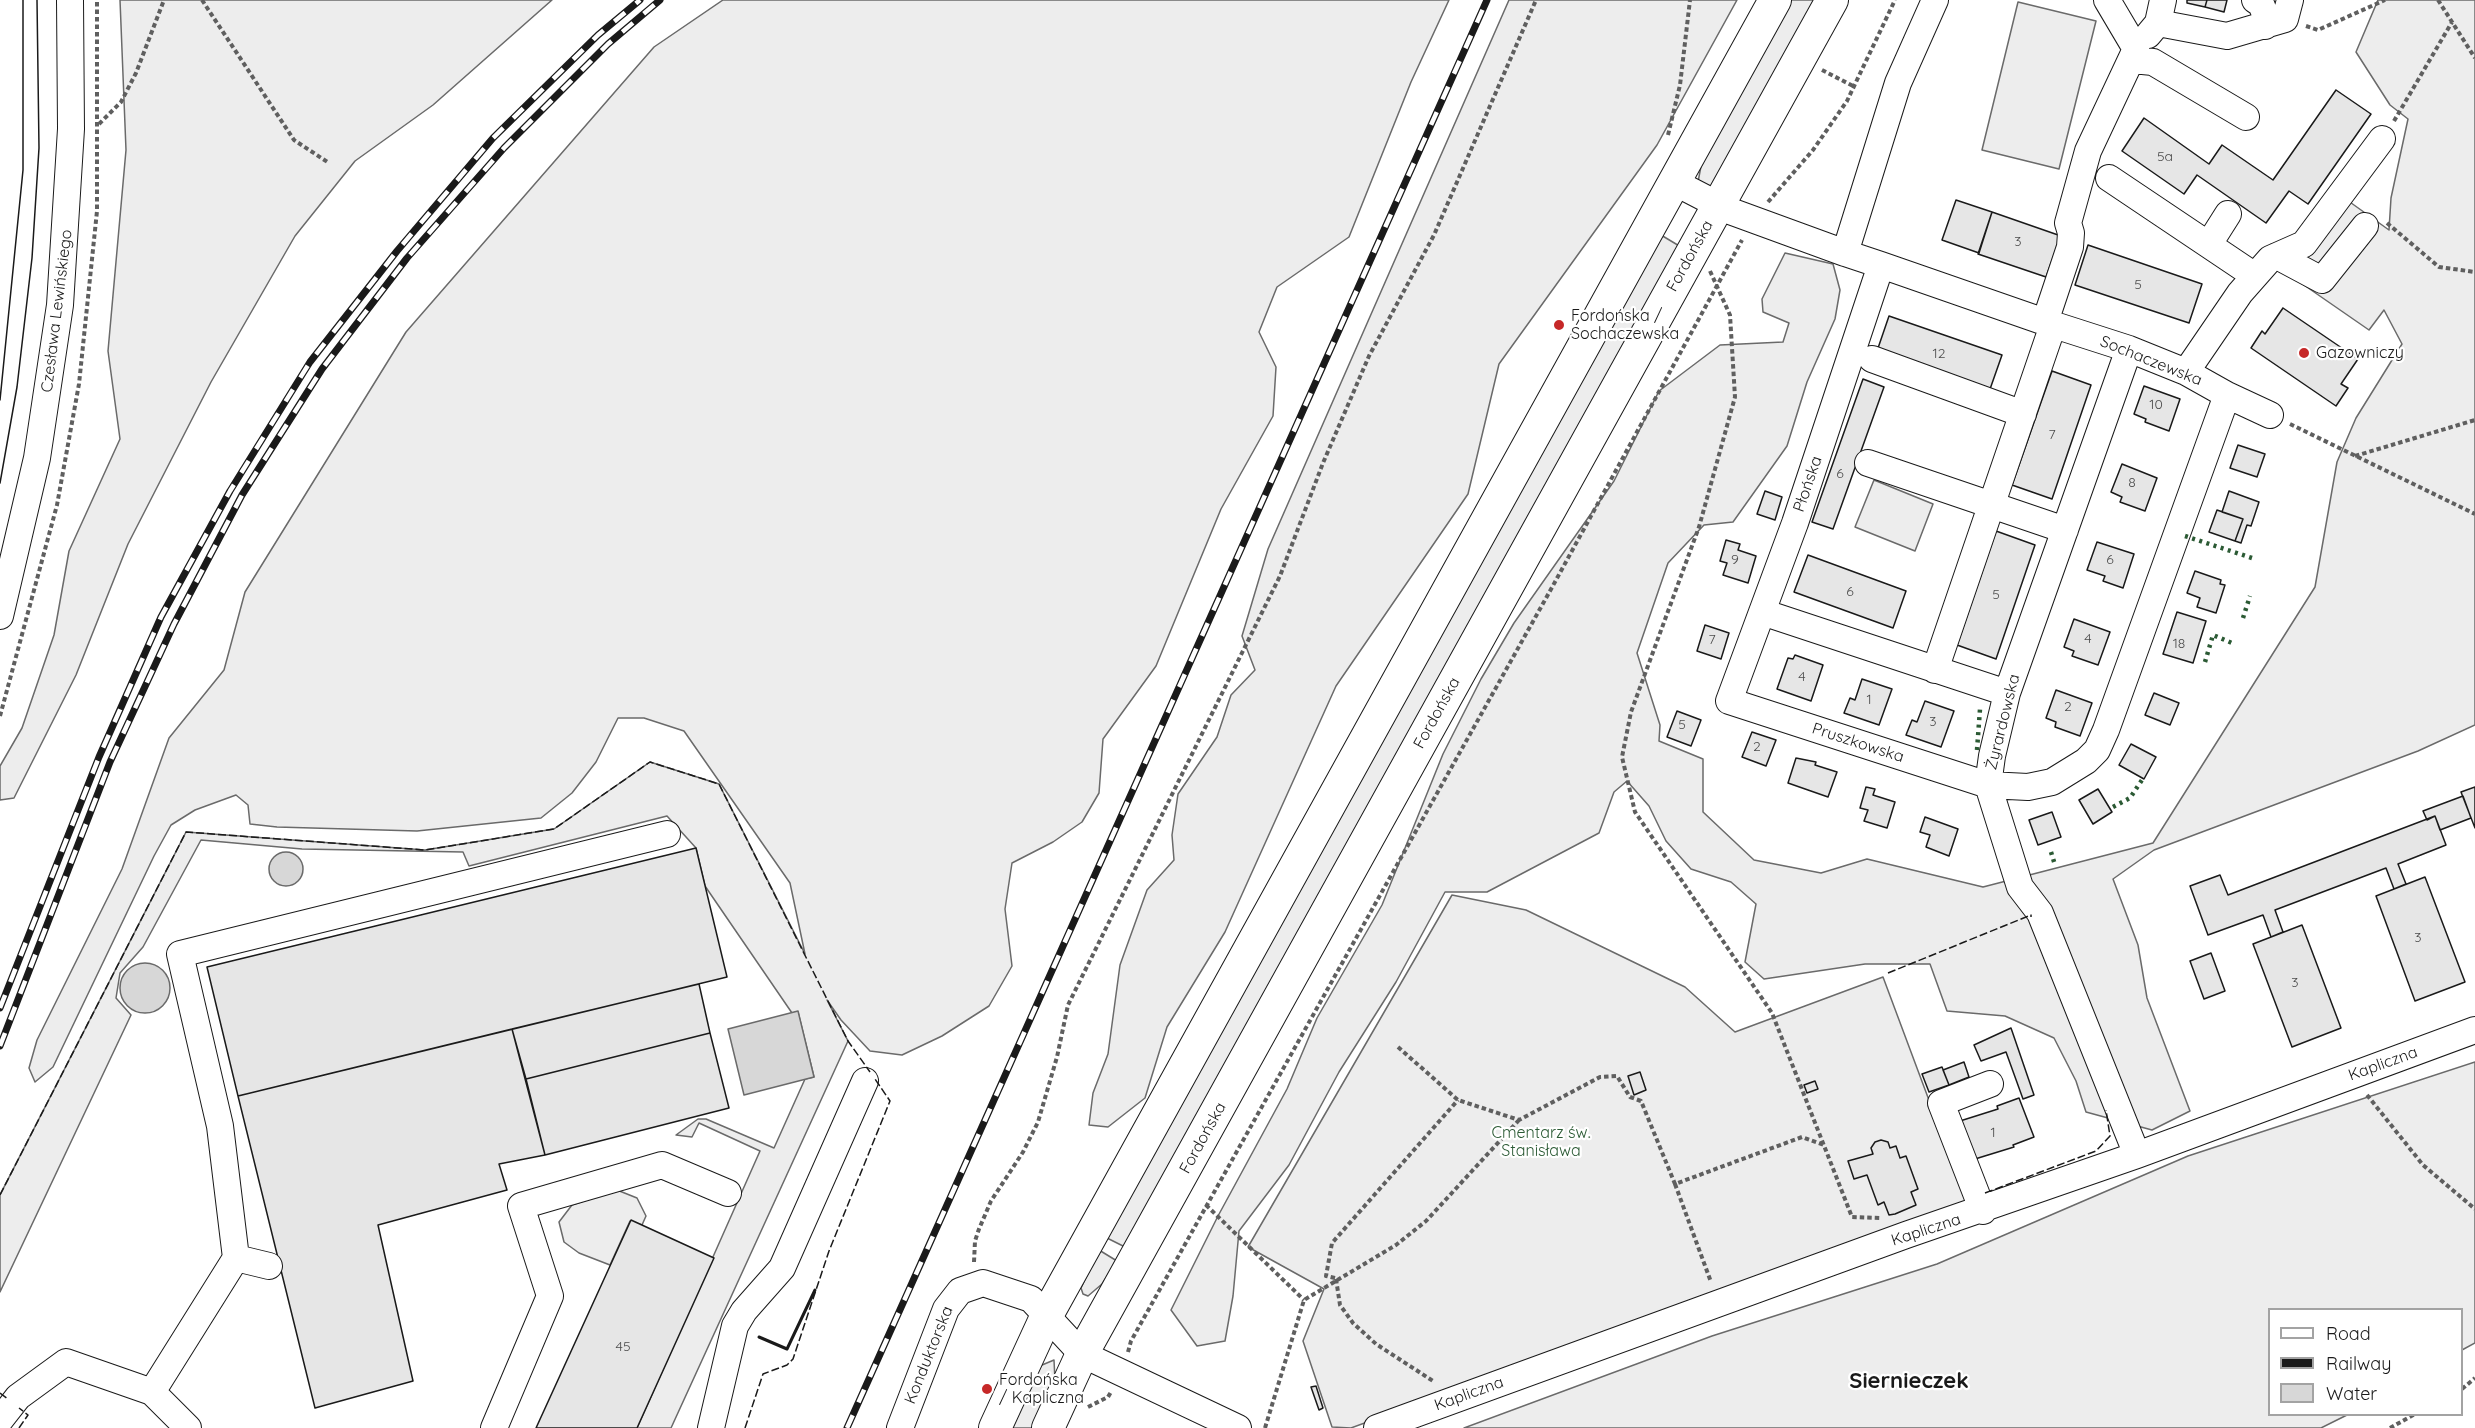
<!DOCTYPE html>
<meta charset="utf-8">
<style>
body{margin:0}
#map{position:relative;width:2475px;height:1428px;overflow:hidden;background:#fff;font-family:Quicksand,sans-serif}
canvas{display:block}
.legend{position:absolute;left:2268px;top:1308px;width:195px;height:108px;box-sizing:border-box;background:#fff;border:2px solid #a3a3a3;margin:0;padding:8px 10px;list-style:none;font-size:18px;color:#1a1a1a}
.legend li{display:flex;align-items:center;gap:12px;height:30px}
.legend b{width:30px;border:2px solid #a3a3a3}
</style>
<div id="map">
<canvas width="2475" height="1428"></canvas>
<ul class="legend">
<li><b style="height:8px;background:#fff"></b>Road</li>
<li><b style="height:8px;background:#1a1a1a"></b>Railway</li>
<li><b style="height:16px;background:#d7d7d7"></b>Water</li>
</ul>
</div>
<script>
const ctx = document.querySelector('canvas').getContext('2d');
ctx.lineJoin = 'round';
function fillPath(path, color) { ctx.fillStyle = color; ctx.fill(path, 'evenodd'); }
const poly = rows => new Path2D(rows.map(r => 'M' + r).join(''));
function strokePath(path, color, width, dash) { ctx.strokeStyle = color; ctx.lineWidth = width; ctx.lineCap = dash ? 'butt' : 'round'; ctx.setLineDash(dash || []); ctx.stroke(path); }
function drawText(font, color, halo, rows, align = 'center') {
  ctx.font = font + ' Quicksand,sans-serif'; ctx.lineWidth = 4.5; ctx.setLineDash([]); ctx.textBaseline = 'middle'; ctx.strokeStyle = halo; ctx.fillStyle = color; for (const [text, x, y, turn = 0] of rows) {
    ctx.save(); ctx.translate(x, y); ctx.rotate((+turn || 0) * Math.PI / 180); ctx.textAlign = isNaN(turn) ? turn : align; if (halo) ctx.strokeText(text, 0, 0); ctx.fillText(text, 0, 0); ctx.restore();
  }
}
const built = poly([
 [120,0,552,0,433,105,355,161,295,236,211,382,128,544,76,675,14,798,0,800,0,766,22,728,54,635,69,551,120,439,108,351,126,150,120,0],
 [723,0,1449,0,1411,82,1349,237,1277,287,1259,332,1276,367,1273,416,1221,509,1156,666,1103,739,1099,793,1082,822,1053,842,1012,863,1005,909,1012,966,989,1006,942,1036,902,1055,870,1051,841,1020,827,1000,848,1041,671,1428,637,1428,760,1151,699,1123,692,1137,676,1135,698,1119,706,1119,774,1148,805,1079,814,1077,798,1012,792,1013,705,886,696,848,667,816,469,866,463,852,302,849,201,840,143,947,120,973,116,998,131,1015,0,1292,0,1195,186,832,425,850,554,829,650,762,719,784,805,954,790,883,684,731,644,718,618,718,596,762,572,793,541,818,417,831,277,827,250,824,248,805,236,795,195,810,171,825,154,856,53,1067,35,1082,29,1068,37,1040,122,869,169,738,224,670,245,592,406,332,654,47,723,0],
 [1509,0,1737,0,1657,145,1499,364,1468,494,1336,686,1225,932,1167,1027,1145,1098,1108,1127,1089,1125,1093,1093,1108,1054,1120,965,1147,890,1174,860,1172,835,1178,794,1217,737,1231,695,1255,670,1242,636,1268,549,1509,0],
 [1791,0,1819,0,1710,189,1698,182,1702,161,1791,0],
 [2378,0,2475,0,2475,725,2418,751,2154,850,2113,879,2138,945,2147,998,2190,1111,2152,1130,2086,1112,2076,1081,2054,1038,2005,1016,1947,1011,1930,964,1865,964,1764,979,1745,962,1756,904,1731,882,1691,869,1666,841,1649,806,1627,781,1614,792,1599,833,1487,892,1445,892,1396,982,1339,1072,1289,1165,1239,1231,1233,1296,1225,1341,1197,1346,1171,1310,1218,1216,1287,1089,1317,1018,1382,905,1443,754,1481,679,1514,623,1614,481,1659,391,1720,345,1783,342,1789,323,1763,312,1762,299,1785,253,1833,264,1840,290,1835,319,1807,382,1787,446,1733,522,1704,525,1668,563,1637,653,1660,725,1659,741,1703,759,1703,812,1754,860,1821,873,1867,859,1983,887,2153,843,2315,587,2337,462,2356,418,2402,344,2384,310,2369,330,2288,274,2347,200,2389,230,2391,198,2408,119,2390,105,2356,52,2378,0],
 [2018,2,2096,21,2059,169,1982,150,2018,2],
 [1661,235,1681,247,1125,1247,1103,1236,1661,235],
 [1874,480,1933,504,1915,551,1855,527,1874,480],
 [1452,895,1526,910,1685,987,1735,1032,1883,977,1967,1202,1351,1428,1332,1427,1303,1341,1324,1289,1248,1247,1452,895],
 [2475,1062,2475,1343,2462,1350,2462,1310,2270,1310,2270,1414,2347,1415,2321,1428,1464,1428,1712,1336,1937,1264,2188,1156,2475,1062],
 [617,1190,637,1198,646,1216,642,1225,630,1221,610,1265,579,1253,564,1242,559,1222,572,1205,617,1190],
 [1099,1250,1117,1261,1102,1284,1088,1296,1083,1294,1081,1288,1099,1250],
 [1054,1360,1055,1381,1033,1428,1006,1428,1030,1380,1042,1365,1054,1360]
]);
fillPath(built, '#ededed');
strokePath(built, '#6a6a6a', 1.5);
const water = poly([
 '269 869a17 17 0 1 1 34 0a17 17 0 1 1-34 0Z',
 '120 988a25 25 0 1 1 50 0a25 25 0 1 1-50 0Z',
 [798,1011,814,1077,744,1095,728,1029,798,1011]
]);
fillPath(water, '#d7d7d7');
strokePath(water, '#6a6a6a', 1.5);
const building = poly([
 [2187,0,2207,0,2205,7,2187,3,2187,0],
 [2207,0,2227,0,2224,12,2205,7,2207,0],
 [2336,90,2371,114,2308,204,2289,191,2266,223,2197,175,2184,194,2122,151,2144,118,2209,164,2222,145,2273,180,2336,90],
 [1956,200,1992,212,1979,253,1942,240,1956,200],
 [1992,212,2061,236,2046,277,1978,254,1992,212],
 [2088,245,2202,284,2189,323,2075,285,2088,245],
 [2283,308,2358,359,2341,384,2348,388,2336,406,2251,348,2262,331,2265,334,2283,308],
 [1889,316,2002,355,1989,392,1876,354,1889,316],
 [2052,371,2091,385,2052,499,2012,485,2052,371],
 [1863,379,1884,387,1833,529,1812,522,1863,379],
 [2144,386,2180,399,2169,431,2145,422,2146,419,2134,414,2144,386],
 [2238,445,2265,454,2257,477,2230,468,2238,445],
 [2122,464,2157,478,2145,511,2120,502,2122,497,2111,492,2122,464],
 [1765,491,1782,497,1775,520,1757,514,1765,491],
 [2229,491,2259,502,2251,526,2247,525,2241,543,2235,541,2243,519,2222,512,2229,491],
 [2217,510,2243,519,2235,541,2209,532,2217,510],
 [1996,531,2035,545,1996,659,1957,645,1996,531],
 [1726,540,1740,544,1738,550,1756,556,1748,583,1723,575,1727,563,1720,561,1726,540],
 [2097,542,2134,554,2123,588,2103,581,2105,576,2087,570,2097,542],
 [1808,555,1906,591,1893,628,1794,592,1808,555],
 [2195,571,2221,580,2220,584,2225,585,2216,613,2197,607,2200,598,2187,593,2195,571],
 [2177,612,2206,621,2193,663,2163,654,2177,612],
 [2074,619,2110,632,2098,665,2072,656,2074,651,2064,647,2074,619],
 [1705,625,1729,633,1721,659,1697,651,1705,625],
 [1795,655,1823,665,1811,701,1777,689,1788,658,1793,659,1795,655],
 [1862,679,1892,689,1879,725,1844,713,1850,698,1855,700,1862,679],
 [2056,690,2092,703,2080,736,2055,727,2056,722,2046,718,2056,690],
 [2154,693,2179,703,2170,725,2145,715,2154,693],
 [1925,701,1954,711,1941,747,1906,735,1912,720,1917,722,1925,701],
 [1677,711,1701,720,1691,746,1667,737,1677,711],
 [1752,732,1776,740,1766,766,1742,757,1752,732],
 [2131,744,2156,757,2144,779,2119,765,2131,744],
 [1796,758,1816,762,1815,765,1837,772,1828,797,1788,783,1796,758],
 [1866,787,1875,789,1873,795,1895,802,1887,828,1864,821,1868,810,1860,808,1866,787],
 [2475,787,2475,828,2461,792,2475,787],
 [2098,789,2112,812,2093,824,2079,800,2098,789],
 [2463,796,2471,818,2440,830,2435,816,2427,820,2423,811,2463,796],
 [2052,812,2061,837,2038,845,2029,820,2052,812],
 [2435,816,2446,845,2398,864,2406,884,2394,889,2386,868,2275,910,2283,932,2271,937,2263,915,2208,935,2190,886,2220,875,2228,895,2435,816],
 [1925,817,1958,829,1949,856,1926,847,1930,835,1920,832,1925,817],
 [696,848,727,977,238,1096,207,967,696,848],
 [2425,877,2465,982,2415,1001,2376,896,2425,877],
 [2302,925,2341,1028,2292,1047,2253,944,2302,925],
 [2211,953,2225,991,2204,999,2190,961,2211,953],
 [699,984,710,1033,526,1079,512,1029,699,984],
 [2011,1028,2034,1095,2023,1099,2006,1052,1981,1061,1974,1045,2011,1028],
 [512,1029,545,1155,499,1164,507,1190,378,1225,413,1381,315,1408,238,1096,512,1029],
 [710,1033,729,1108,545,1155,526,1079,710,1033],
 [1964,1062,1969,1077,1949,1085,1943,1070,1964,1062],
 [1942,1067,1949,1085,1929,1092,1922,1074,1942,1067],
 [1640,1072,1646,1090,1634,1095,1628,1076,1640,1072],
 [1815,1081,1818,1089,1807,1093,1804,1085,1815,1081],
 [2019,1098,2034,1137,2013,1145,2014,1147,1975,1159,1960,1121,1998,1109,1997,1106,2019,1098],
 [1881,1140,1888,1142,1890,1148,1896,1146,1900,1158,1906,1156,1918,1189,1911,1192,1916,1205,1895,1214,1889,1215,1884,1202,1878,1205,1867,1175,1854,1179,1848,1161,1873,1154,1871,1148,1875,1142,1881,1140],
 [631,1220,714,1258,637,1428,536,1428,631,1220],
 [1316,1386,1323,1408,1319,1410,1311,1387,1316,1386]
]);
fillPath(building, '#e6e6e6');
strokePath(building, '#1a1a1a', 1.5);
const minor = poly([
 [2255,0,2261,4,2265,14,2265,26],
 [2158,23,2227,36,2285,19,2290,0],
 [2148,35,2158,23,2163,0],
 [2132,60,2153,62,2246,117],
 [2109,178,2255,276],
 [1674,182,1730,211,1845,253,1881,265,2045,322,2129,349,2186,372,2227,395,2106,730,2097,750,2086,761,2052,782,2028,787,1988,785,1729,701,1795,523,1881,265],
 [2209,244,2228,214],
 [1845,253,1898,83,1935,0],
 [2277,256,2322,280,2365,226],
 [2045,322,2070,247,2071,233,2068,223,2088,151,2136,49,2107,0],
 [2129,349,2007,693,1992,756,1988,785,2020,887,2040,913,2137,1155],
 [1872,359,2023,414],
 [2186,372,2240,293,2270,259,2304,244,2382,139],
 [2227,395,2270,415],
 [1868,463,2065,530],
 [1762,612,2007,693],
 [0,616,37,458,60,305,71,129,70,0],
 [1935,670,2053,325],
 [1983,1211,1941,1103,1990,1084],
 [236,1258,269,1266],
 [152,1392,188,1428],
 [0,1420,18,1397,66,1362,152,1392,236,1258,220,1126,180,954,667,834],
 [494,1428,550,1296,521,1206,662,1165,728,1193],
 [711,1428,735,1326,744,1311,782,1268,865,1081],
 [900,1428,946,1309,960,1291,983,1283,1031,1299,1082,1354,1238,1428],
 [1377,1428,1906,1235,2137,1155,2475,1030]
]);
const major = poly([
 [995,1428,1047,1315,1775,0],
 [1048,1428,1082,1354,1832,0]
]);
strokePath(minor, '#1a1a1a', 28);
strokePath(major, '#1a1a1a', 34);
strokePath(poly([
 [202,0,294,140,329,163],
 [2438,0,2475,58],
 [2306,26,2318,30,2385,0],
 [1822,70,1855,87],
 [2394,121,2452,22],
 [99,124,121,102,136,73,164,0],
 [1668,135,1680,85,1690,0],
 [1768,202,1813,150,1847,101,1895,0],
 [2387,223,2439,267,2475,272],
 [1710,271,1730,315,1735,397,1699,527,1631,712,1622,757,1635,812,1772,1013,1852,1217,1880,1218],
 [2290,424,2475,514],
 [2355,456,2475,420],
 [0,716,57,505,79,384,97,211,97,0],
 [1398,1047,1458,1100,1519,1120,1600,1077,1617,1076,1630,1097,1641,1101,1675,1184,1802,1137,1824,1145],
 [2367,1095,2423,1165,2475,1209],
 [1675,1184,1711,1282],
 [1206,1205,1304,1300],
 [974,1262,975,1241,979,1229,991,1201,1023,1152,1038,1122,1057,1057,1068,1005,1280,576,1323,463,1369,356,1434,235,1536,0],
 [1335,1278,1326,1276,1332,1243,1458,1100],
 [1336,1279,1340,1305,1353,1323,1376,1344,1433,1381],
 [1128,1352,1131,1341,1550,591,1742,240],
 [2462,1389,2475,1378],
 [1088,1407,1108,1397,1111,1392],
 [1265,1428,1304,1300,1396,1245,1426,1221,1519,1120],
 [2390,1428,2415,1414]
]), '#5f5f5f', 4, [4.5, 3]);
strokePath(minor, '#fff', 26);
strokePath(major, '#fff', 32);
strokePath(poly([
 [0,400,23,170,23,0],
 [0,483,17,387,32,258,39,148,37,0]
]), '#1a1a1a', 1.5);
const rail = poly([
 [0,1008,99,757,161,617,230,491,310,362,397,251,493,138,598,35,640,0],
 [0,1046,110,762,174,624,242,495,322,369,407,258,504,148,608,44,660,0],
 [847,1428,1487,0]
]);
strokePath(rail, '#1a1a1a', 7);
strokePath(rail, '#fff', 4.5, [14]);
strokePath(poly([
 [2185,536,2252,558],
 [2243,618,2250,596],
 [2205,662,2213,635,2232,643],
 [1977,750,1980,709],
 [2113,807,2130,798,2142,780],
 [2051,852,2055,865]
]), '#2b5a34', 4.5, [3, 4.5]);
strokePath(poly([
 [1888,973,2031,915,2031,917],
 [1985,1193,2096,1151,2110,1136,2106,1110],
 [0,1195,186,832,425,850,554,829,650,762,719,784,848,1041,870,1072],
 [0,1393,8,1399],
 [19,1428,28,1415,19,1408],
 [745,1428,763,1374,787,1365,793,1359,829,1251,890,1101,875,1079]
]), '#1a1a1a', 1.5, [8, 3]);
strokePath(poly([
 [759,1337,787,1349,815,1290]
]), '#1a1a1a', 3);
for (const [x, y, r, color] of [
 [1559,325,6,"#c62828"],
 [2304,353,6,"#c62828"],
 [987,1389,6,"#c62828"]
]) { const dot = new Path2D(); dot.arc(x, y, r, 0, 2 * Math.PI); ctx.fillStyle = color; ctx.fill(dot); strokePath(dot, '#fff', 2); }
drawText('14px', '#4d4d4d', null, [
 ["5a",2165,157],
 ["3",2018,242],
 ["5",2138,285],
 ["12",1939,354],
 ["10",2156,405],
 ["7",2052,435],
 ["6",1840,474],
 ["8",2132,483],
 ["9",1735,560],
 ["6",2110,560],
 ["6",1850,592],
 ["5",1996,595],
 ["4",2088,639],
 ["7",1712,640],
 ["18",2179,644],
 ["4",1802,677],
 ["1",1869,700],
 ["2",2068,707],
 ["3",1933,722],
 ["5",1682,725],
 ["2",1757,747],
 ["3",2418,938],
 ["3",2295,983],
 ["1",1993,1133],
 ["45",623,1347]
]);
drawText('16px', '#1a1a1a', '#fff', [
 ["Fordońska",1690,256,-61],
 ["Czesława Lewińskiego",57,311,-83],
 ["Sochaczewska",2151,361,22],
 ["Płońska",1808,484,-71],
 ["Fordońska",1437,713,-61],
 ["Żyrardowska",2003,722,-76],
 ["Pruszkowska",1858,743,18],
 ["Kapliczna",2383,1064,-20],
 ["Fordońska",1203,1138,-61],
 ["Kapliczna",1926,1230,-18],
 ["Konduktorska",929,1355,-68],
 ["Kapliczna",1469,1394,-20]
]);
drawText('16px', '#1a1a1a', '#fff', [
 ["Fordońska /",1571,316],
 ["Sochaczewska",1571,334],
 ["Gazowniczy",2316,353],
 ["Fordońska",999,1380],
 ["/ Kapliczna",999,1398]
], 'left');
drawText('16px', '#2b5a34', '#fff', [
 ["Cmentarz św.",1541,1133],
 ["Stanisława",1541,1151]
]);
drawText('bold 22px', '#1a1a1a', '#fff', [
 ["Siernieczek",1909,1381]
]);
</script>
